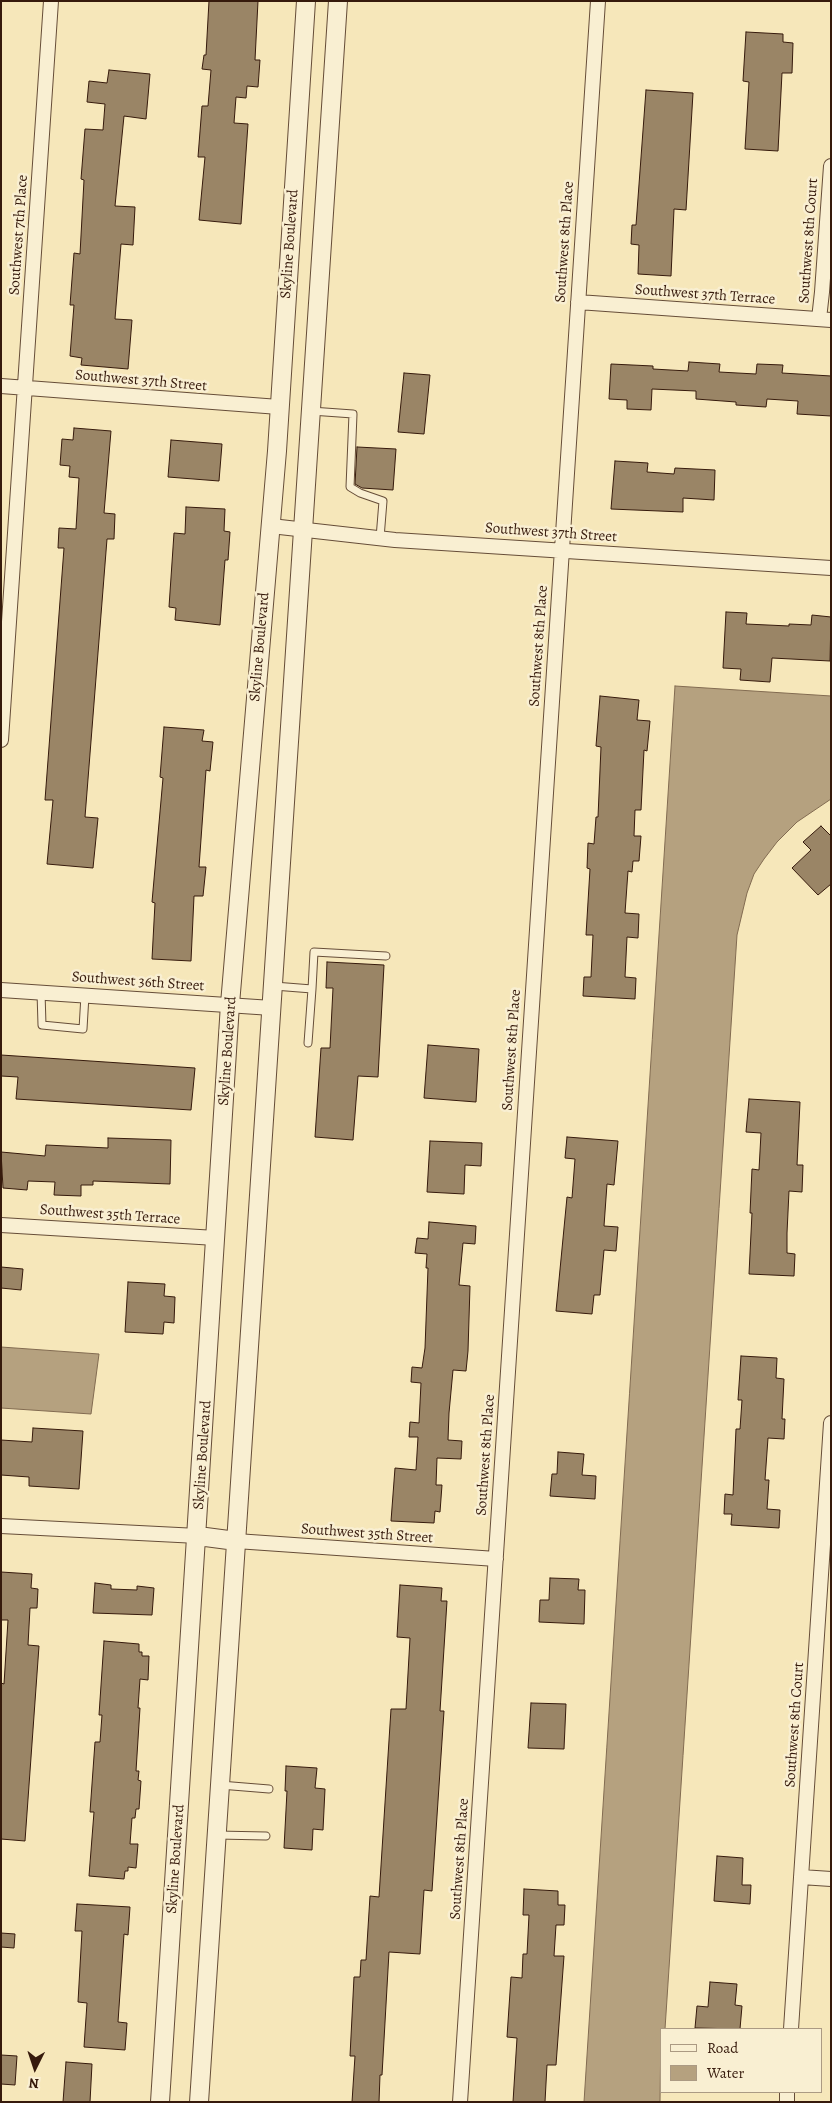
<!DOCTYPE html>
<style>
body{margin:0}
#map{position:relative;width:832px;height:2103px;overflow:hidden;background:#f6e7ba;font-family:Alegreya,serif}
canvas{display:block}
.frame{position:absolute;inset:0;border:2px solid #361a0c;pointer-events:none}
.legend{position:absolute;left:660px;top:2028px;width:162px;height:65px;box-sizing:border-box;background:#f9efd2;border:1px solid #ab9a83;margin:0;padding:6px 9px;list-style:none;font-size:15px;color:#361a0c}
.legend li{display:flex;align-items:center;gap:10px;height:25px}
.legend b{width:25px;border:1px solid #ab9a83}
.north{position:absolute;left:10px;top:2043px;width:50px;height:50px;-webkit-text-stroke:4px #f9efd2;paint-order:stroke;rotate:184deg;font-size:14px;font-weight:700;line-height:20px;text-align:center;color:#361a0c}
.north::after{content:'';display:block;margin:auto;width:18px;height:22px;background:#361a0c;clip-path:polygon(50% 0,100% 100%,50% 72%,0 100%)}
</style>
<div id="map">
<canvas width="832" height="2103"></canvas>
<div class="frame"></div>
<ul class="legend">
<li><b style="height:6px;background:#f9efd2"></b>Road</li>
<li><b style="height:14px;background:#b5a17f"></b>Water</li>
</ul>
<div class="north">N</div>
</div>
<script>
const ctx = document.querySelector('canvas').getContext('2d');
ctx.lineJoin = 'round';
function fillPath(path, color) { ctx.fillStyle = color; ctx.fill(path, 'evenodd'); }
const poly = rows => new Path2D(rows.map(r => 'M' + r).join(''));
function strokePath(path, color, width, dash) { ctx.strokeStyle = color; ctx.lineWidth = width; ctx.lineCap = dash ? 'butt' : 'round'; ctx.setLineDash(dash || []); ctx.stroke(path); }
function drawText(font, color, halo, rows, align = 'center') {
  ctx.font = font + ' Alegreya,serif'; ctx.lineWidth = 5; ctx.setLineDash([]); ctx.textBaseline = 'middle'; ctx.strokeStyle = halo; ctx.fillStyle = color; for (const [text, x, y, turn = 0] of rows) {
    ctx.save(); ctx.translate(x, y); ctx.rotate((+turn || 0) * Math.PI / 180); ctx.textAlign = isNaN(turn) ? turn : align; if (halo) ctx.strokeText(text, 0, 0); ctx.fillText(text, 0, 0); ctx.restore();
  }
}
const water = poly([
 [675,686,831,696,831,799,797,822,777,842,764,859,754,874,747,893,737,935,665,2029,661,2029,660,2102,584,2102,675,686],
 [1,1347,99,1354,91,1414,1,1408,1,1347]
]);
fillPath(water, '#b5a17f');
strokePath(water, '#826b51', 1);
const building = poly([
 [209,1,258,1,255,60,260,60,258,87,247,86,246,98,236,97,234,123,248,124,241,224,199,220,205,157,198,157,202,106,208,106,211,70,202,69,204,55,206,55,209,1],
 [746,32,783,34,783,42,793,43,792,73,782,73,778,151,745,149,749,82,743,81,746,32],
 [109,70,150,74,146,119,124,116,115,206,135,207,133,245,121,244,115,319,132,320,128,369,81,365,82,358,70,356,74,305,70,305,74,253,80,254,84,180,81,179,85,129,103,130,105,104,87,102,89,81,107,83,109,70],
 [646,90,693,93,686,210,674,209,671,276,638,274,639,245,631,244,632,225,636,225,646,90],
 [689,362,720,364,719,372,756,374,757,364,783,365,782,373,831,376,831,416,797,414,798,401,767,399,766,407,736,405,736,402,696,399,696,391,652,389,651,410,627,409,627,400,609,399,611,364,653,366,653,369,688,371,689,362],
 [404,373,430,375,424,434,398,432,404,373],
 [74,428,111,431,104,513,115,514,114,539,107,539,85,817,98,818,93,868,47,864,53,800,45,800,64,548,58,548,59,528,76,529,79,478,69,477,70,466,60,465,62,439,73,440,74,428],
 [171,440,222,444,219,481,168,477,171,440],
 [357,447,396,449,393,490,362,488,355,484,357,447],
 [615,461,648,463,647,472,674,474,675,468,715,470,714,500,683,498,683,512,611,509,615,461],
 [186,507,225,509,224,531,230,532,228,560,225,560,220,625,175,620,176,608,169,607,174,533,185,534,186,507],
 [726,612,747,613,746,624,789,626,789,624,811,625,812,615,831,617,830,661,772,658,770,682,740,680,741,669,723,668,726,612],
 [600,696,639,700,637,720,650,721,647,751,644,750,641,810,635,810,634,836,641,836,639,861,633,861,632,872,628,871,625,913,639,914,638,938,627,937,625,977,636,978,635,999,583,996,584,977,591,977,593,935,586,935,590,869,587,868,588,843,594,844,596,817,598,817,601,747,596,746,600,696],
 [164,727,204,730,202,741,213,742,210,771,206,770,199,867,206,867,203,896,194,896,191,961,152,959,155,903,152,902,163,778,160,777,164,727],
 [821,826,831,836,831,884,818,895,792,868,811,850,803,842,821,826],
 [327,962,384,965,378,1077,358,1076,353,1140,315,1137,321,1048,330,1048,333,988,326,988,327,962],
 [428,1045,479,1049,476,1102,424,1098,428,1045],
 [1,1055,195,1068,191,1110,16,1099,18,1077,1,1076,1,1055],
 [749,1099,800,1102,797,1165,803,1165,802,1192,789,1191,787,1233,787,1253,795,1254,794,1276,749,1274,752,1213,750,1213,752,1169,759,1170,761,1133,746,1132,749,1099],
 [567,1137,618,1141,614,1185,607,1184,604,1226,618,1227,616,1251,604,1250,600,1295,594,1295,592,1314,556,1311,567,1197,572,1198,575,1159,565,1158,567,1137],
 [108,1138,171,1140,170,1184,93,1181,93,1185,81,1185,81,1196,54,1195,55,1182,28,1181,27,1190,3,1188,1,1152,45,1156,46,1145,108,1148,108,1138],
 [430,1141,482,1143,481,1166,465,1165,464,1194,427,1192,430,1141],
 [429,1222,476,1226,475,1244,463,1243,459,1285,470,1286,468,1351,466,1371,453,1370,449,1413,448,1440,462,1441,461,1459,437,1458,436,1485,442,1485,440,1512,435,1511,434,1523,391,1521,395,1468,416,1470,418,1437,409,1437,410,1422,419,1423,421,1383,411,1382,412,1367,422,1368,425,1348,428,1268,426,1268,427,1254,415,1253,417,1238,428,1239,429,1222],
 [1,1267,23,1269,21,1290,1,1288,1,1267],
 [128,1282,165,1284,164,1296,175,1297,174,1323,164,1322,163,1334,125,1332,128,1282],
 [741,1356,777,1358,776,1378,784,1379,782,1419,785,1419,784,1439,768,1438,765,1480,769,1480,767,1509,780,1510,779,1528,731,1525,732,1514,724,1514,725,1494,733,1495,736,1429,740,1429,742,1400,738,1400,741,1356],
 [33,1428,83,1431,79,1489,29,1486,29,1477,1,1475,1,1440,32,1442,33,1428],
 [558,1452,584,1454,582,1475,596,1476,595,1499,550,1496,552,1474,557,1474,558,1452],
 [1,1572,32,1574,31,1588,38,1589,37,1608,30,1608,28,1645,39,1646,25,1841,1,1839,1,1683,4,1684,8,1620,1,1620,1,1572],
 [550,1578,579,1579,578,1590,585,1590,584,1624,539,1622,540,1600,549,1600,550,1578],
 [95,1583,111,1585,111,1589,137,1590,137,1586,154,1588,152,1615,93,1613,95,1583],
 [400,1585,442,1588,441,1601,447,1601,440,1711,444,1711,432,1891,424,1890,420,1954,389,1952,382,2075,380,2075,379,2102,352,2102,355,2056,350,2056,354,1977,360,1977,361,1960,366,1960,370,1896,379,1897,391,1709,406,1709,410,1638,397,1637,400,1585],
 [104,1641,139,1644,139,1652,142,1652,142,1656,149,1656,148,1680,140,1679,138,1708,140,1708,136,1771,139,1771,138,1780,141,1781,139,1809,136,1809,135,1818,132,1818,130,1844,138,1844,136,1868,128,1867,128,1871,125,1871,124,1879,89,1876,94,1812,90,1812,95,1742,100,1742,102,1715,99,1715,104,1641],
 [531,1703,566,1704,564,1749,528,1748,531,1703],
 [286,1766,317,1768,315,1788,325,1789,323,1830,313,1829,312,1850,284,1848,287,1791,285,1791,286,1766],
 [717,1856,743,1858,742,1885,751,1885,750,1904,714,1901,717,1856],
 [524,1889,558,1891,558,1905,565,1905,564,1925,556,1925,554,1956,564,1956,556,2065,547,2065,545,2102,513,2102,517,2038,507,2037,511,1977,522,1978,523,1954,527,1954,529,1915,523,1915,524,1889],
 [77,1904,130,1907,128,1935,124,1934,118,2022,127,2023,125,2050,84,2047,87,2003,78,2002,82,1931,75,1931,77,1904],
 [1,1933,15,1934,14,1948,1,1947,1,1933],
 [710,1982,737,1984,735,2005,742,2006,740,2029,695,2028,697,2006,708,2007,710,1982],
 [1,2055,17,2056,15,2085,1,2084,1,2055],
 [66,2062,92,2064,90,2102,63,2102,66,2062]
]);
fillPath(building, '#9a8566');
strokePath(building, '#361a0c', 1);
const service = poly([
 [311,411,353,414,350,487,360,493,383,501,380,538],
 [274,986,312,989,314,952,386,956],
 [41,992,42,1025,83,1029,85,995],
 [308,1043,312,989],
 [220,1785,269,1789],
 [217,1835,266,1836]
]);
const minor = poly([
 [578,302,831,320],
 [819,319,822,292,831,166],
 [1,386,279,407],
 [271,526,395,540,831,568],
 [1,740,51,1],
 [1,990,272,1008],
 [1,1225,216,1238],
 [1,1526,198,1536],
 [236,1541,496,1559],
 [801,1877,831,1879],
 [791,2029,831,1423],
 [460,2102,598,1],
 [787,2102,787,2092]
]);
const tertiary = poly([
 [198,1536,236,1541],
 [160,2102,230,1004,277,451,306,1],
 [199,2102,338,1]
]);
strokePath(service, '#664d38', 9);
strokePath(minor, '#664d38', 16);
strokePath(tertiary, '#664d38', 20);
strokePath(service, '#f9efd2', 7);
strokePath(minor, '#f9efd2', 14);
strokePath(tertiary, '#f9efd2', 18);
drawText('15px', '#361a0c', '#f9efd2', [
 ["Southwest 7th Place",19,235,-86],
 ["Southwest 8th Court",809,241,-86],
 ["Southwest 8th Place",565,242,-86],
 ["Skyline Boulevard",290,244,-86],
 ["Southwest 37th Terrace",705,295,4],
 ["Southwest 37th Street",141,381,5],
 ["Southwest 37th Street",551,533,4],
 ["Southwest 8th Place",539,646,-86],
 ["Skyline Boulevard",260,647,-85],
 ["Southwest 36th Street",138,982,4],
 ["Southwest 8th Place",512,1050,-86],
 ["Skyline Boulevard",228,1051,-86],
 ["Southwest 35th Terrace",110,1215,4],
 ["Skyline Boulevard",203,1455,-86],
 ["Southwest 8th Place",486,1455,-86],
 ["Southwest 35th Street",367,1534,4],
 ["Southwest 8th Court",795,1725,-86],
 ["Skyline Boulevard",176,1859,-86],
 ["Southwest 8th Place",460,1859,-86]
]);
</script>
